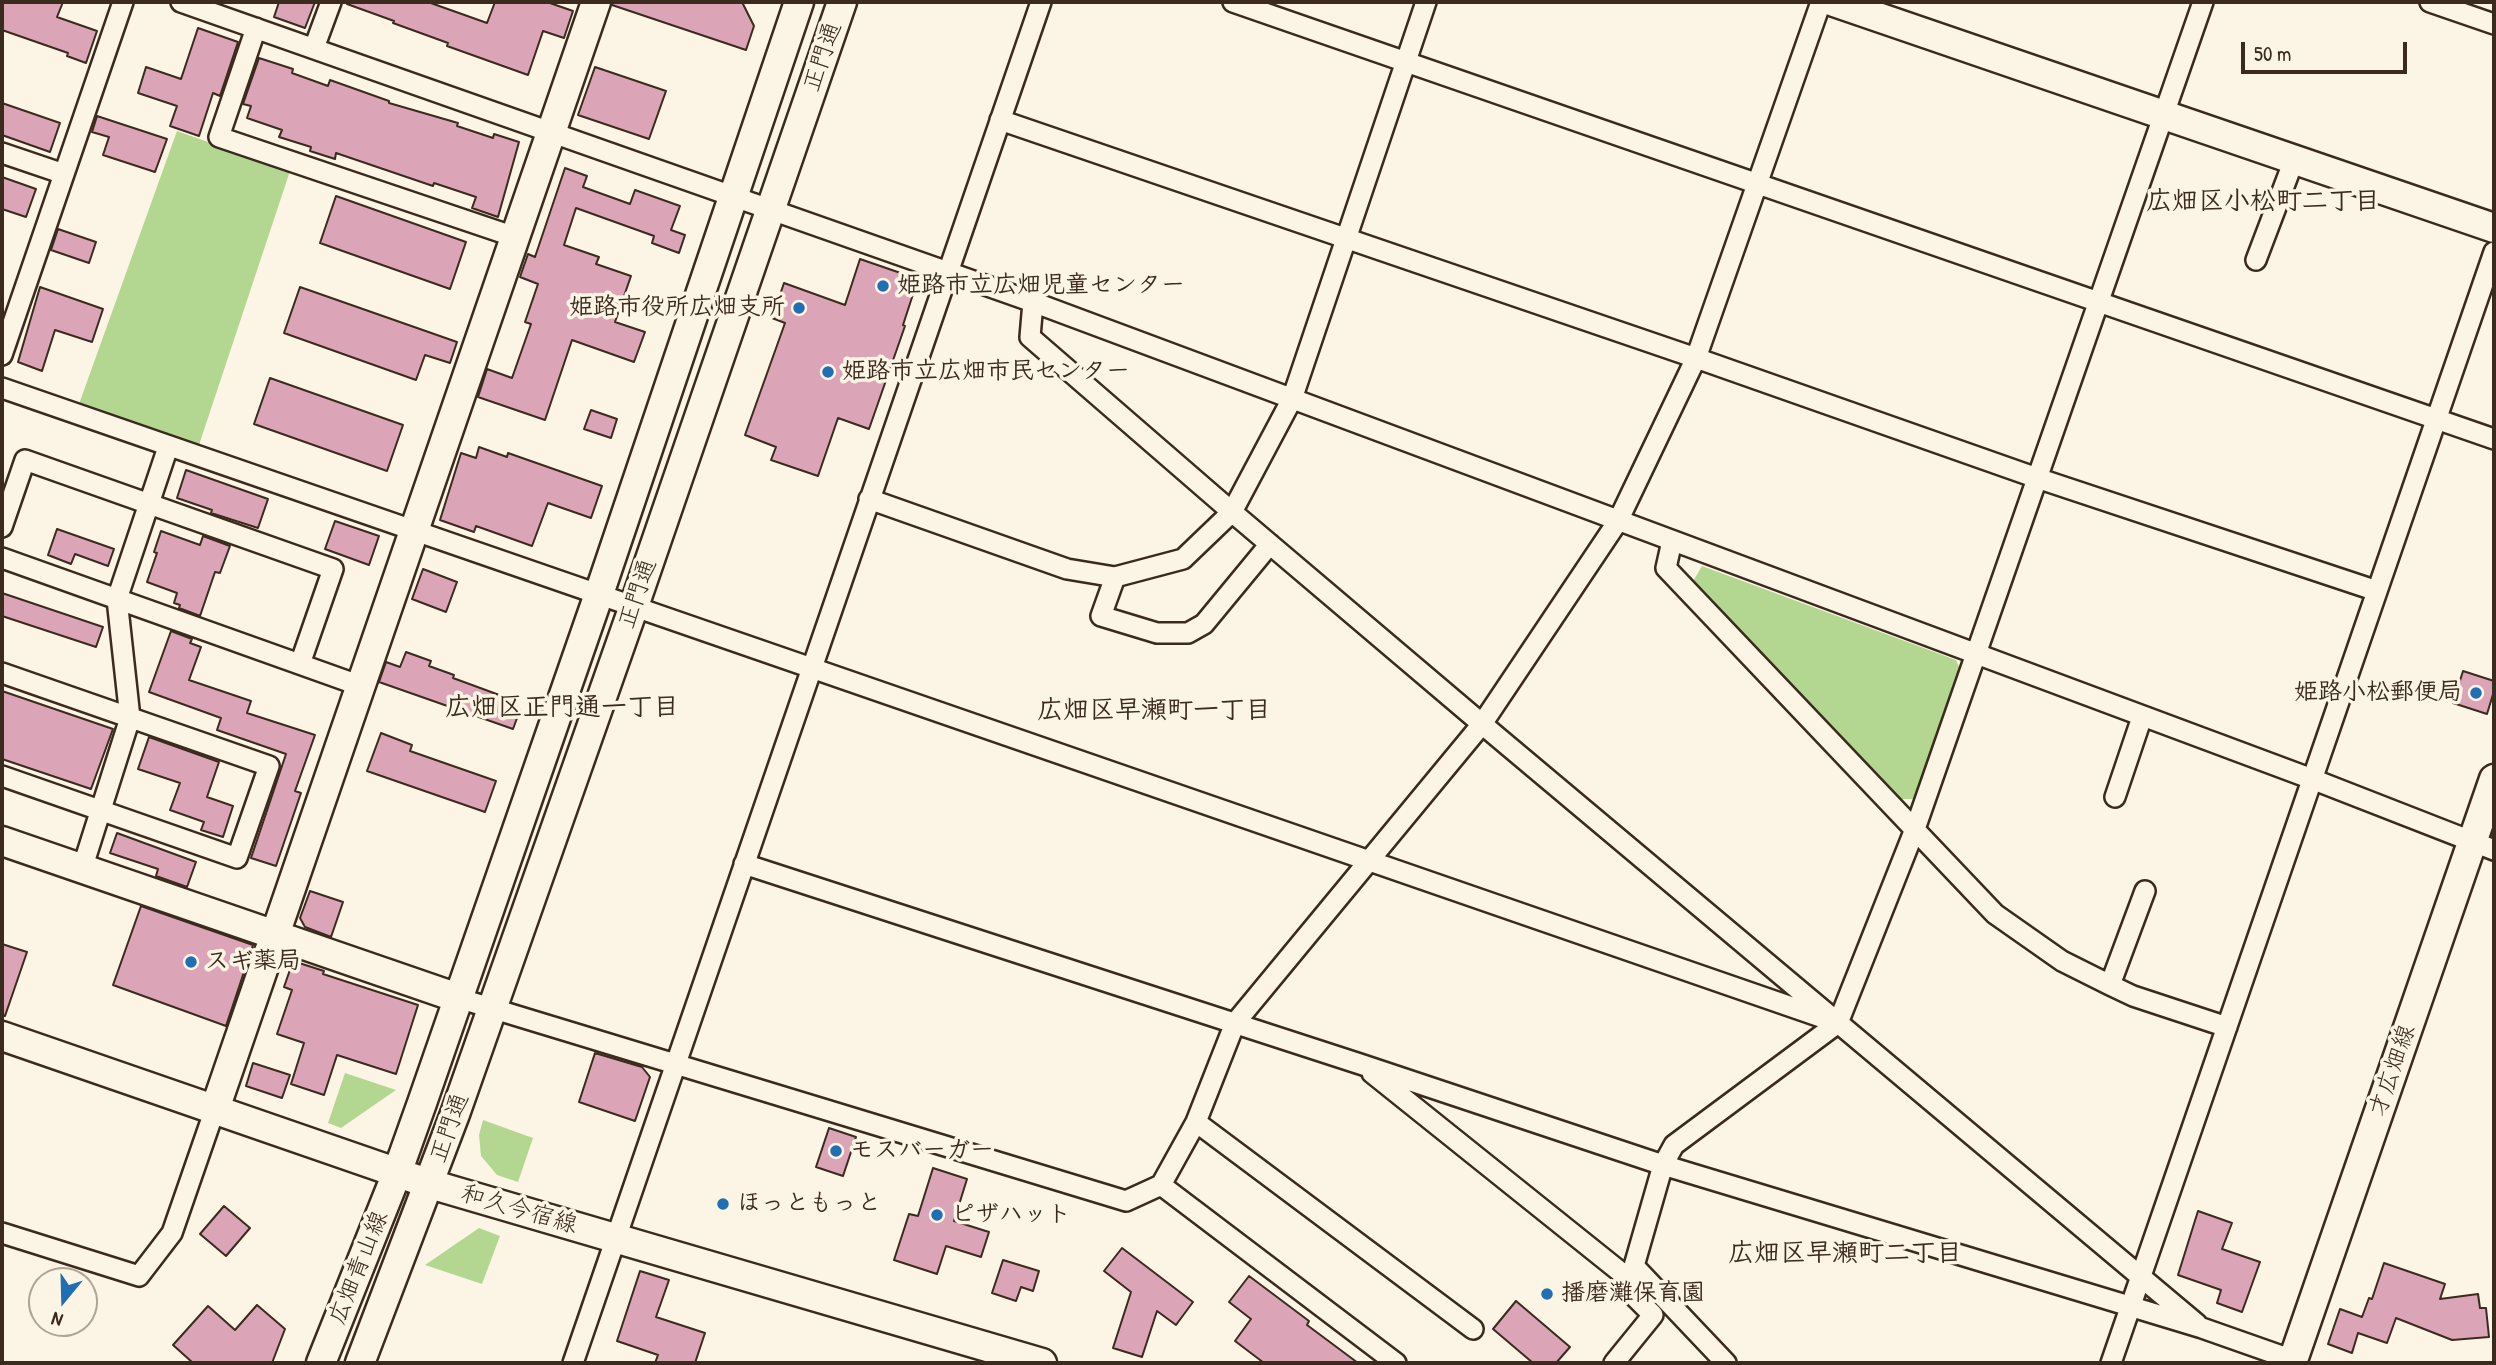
<!DOCTYPE html>
<meta charset="utf-8">
<style>
body{margin:0}
#map{position:relative;width:2496px;height:1365px;overflow:hidden;background:#fcf5e5;font-family:"Patrick Hand",sans-serif}
canvas{display:block}
.frame{position:absolute;inset:0;border:4px solid #3b2a1e;pointer-events:none}
.north{position:absolute;left:28px;top:1267px;width:70px;height:70px;box-sizing:border-box;background:#fcf5e5;border:2px solid #afa495;border-radius:50%;rotate:199deg;font-size:19px;font-weight:700;line-height:28px;text-align:center;color:#3b2a1e}
.north::after{content:'';display:block;margin:auto;width:24px;height:32px;background:#1f6fb2;clip-path:polygon(50% 0,100% 100%,50% 72%,0 100%)}
.scale{position:absolute;left:2241px;top:42px;width:166px;height:32px;box-sizing:border-box;border:4px solid #3b2a1e;border-top:0;padding-left:9px;font-size:21px;line-height:24px;white-space:nowrap;color:#3b2a1e;-webkit-text-stroke:5px #fcf5e5;paint-order:stroke}
</style>
<div id="map">
<canvas width="2496" height="1365"></canvas>
<div class="frame"></div>
<div class="north">N</div>
<div class="scale">50 m</div>
</div>
<script>
const ctx = document.querySelector('canvas').getContext('2d');
ctx.lineJoin = 'round';
function fillPath(path, color) { ctx.fillStyle = color; ctx.fill(path, 'evenodd'); }
const poly = rows => new Path2D(rows.map(r => 'M' + r).join(''));
function strokePath(path, color, width, dash) { ctx.strokeStyle = color; ctx.lineWidth = width; ctx.lineCap = dash ? 'butt' : 'round'; ctx.setLineDash(dash || []); ctx.stroke(path); }
function drawText(font, color, halo, rows, align = 'center') {
  ctx.font = font + ' "Patrick Hand","Klee One",sans-serif'; ctx.lineWidth = 7; ctx.setLineDash([]); ctx.textBaseline = 'middle'; ctx.strokeStyle = halo; ctx.fillStyle = color; for (const [text, x, y, turn = 0] of rows) {
    ctx.save(); ctx.translate(x, y); ctx.rotate((+turn || 0) * Math.PI / 180); ctx.textAlign = isNaN(turn) ? turn : align; if (halo) ctx.strokeText(text, 0, 0); ctx.fillText(text, 0, 0); ctx.restore();
  }
}
fillPath(poly([
 [177,131,290,171,199,445,79,404],
 [1702,566,1956,660,1960,669,1915,799,1901,799,1692,583],
 [345,1073,396,1090,341,1128,328,1123],
 [483,1120,533,1138,518,1182,497,1175,481,1156,479,1135],
 [479,1228,500,1236,482,1284,425,1265]
]), '#b3d791');
const building = poly([
 [2,2,63,2,57,17,97,31,86,63,67,56,68,53,2,30,2,2],
 [279,2,315,2,305,28,274,17,279,2],
 [348,2,428,2,487,23,495,2,547,2,573,11,564,38,543,31,528,75,447,46,448,43,393,23,394,21,347,4,348,2],
 [613,2,742,2,754,26,746,50,612,5,613,2],
 [198,28,238,42,220,96,213,93,199,136,170,126,177,106,138,93,146,67,181,79,198,28],
 [259,58,293,69,292,73,328,86,330,80,389,101,389,103,458,123,457,126,493,138,494,134,519,142,498,217,472,208,476,197,434,183,433,186,336,153,335,159,310,151,311,147,279,137,282,130,247,118,251,106,243,104,259,58],
 [595,67,666,91,649,139,578,115,595,67],
 [2,103,60,123,50,152,2,135,2,103],
 [97,116,167,139,155,172,103,155,109,137,92,132,97,116],
 [565,168,587,176,583,187,630,204,635,190,680,206,671,230,685,235,679,253,652,243,654,236,576,208,564,245,599,257,596,264,631,276,615,322,645,332,634,362,572,340,545,420,478,397,487,369,512,378,531,324,525,322,538,284,520,277,528,254,535,257,565,168],
 [2,177,36,189,26,217,2,209,2,177],
 [336,196,466,242,450,289,320,243,336,196],
 [58,229,96,242,89,263,51,250,58,229],
 [860,259,918,279,903,325,905,326,869,429,838,418,818,476,771,460,776,447,745,435,785,323,772,318,784,283,845,305,860,259],
 [40,287,103,309,92,342,55,330,42,371,18,362,40,287],
 [300,287,457,342,450,363,425,355,416,380,284,333,300,287],
 [270,378,403,425,387,471,254,424,270,378],
 [591,410,617,419,611,438,584,429,591,410],
 [479,447,507,457,508,453,602,486,591,518,548,503,532,546,476,526,474,532,440,520,461,453,476,458,479,447],
 [186,470,268,499,258,528,211,513,212,510,177,498,186,470],
 [335,521,379,536,369,565,325,549,335,521],
 [57,529,114,549,108,566,75,554,71,564,48,555,57,529],
 [161,531,200,545,203,536,230,546,220,573,215,572,200,616,179,608,180,605,174,603,177,593,147,582,157,553,154,552,161,531],
 [423,569,457,582,446,612,412,599,423,569],
 [2,593,103,627,96,647,2,616,2,593],
 [171,631,192,639,190,643,201,647,189,680,251,701,247,713,315,735,295,791,301,793,276,866,251,858,286,754,217,730,221,718,149,692,171,631],
 [406,652,431,661,429,666,454,675,453,678,502,696,500,702,520,710,513,729,379,682,386,662,400,667,406,652],
 [2463,671,2494,681,2494,691,2487,714,2453,703,2463,671],
 [2,691,113,729,91,789,2,759,2,691],
 [381,733,412,745,410,751,496,781,485,812,367,771,381,733],
 [149,737,219,762,207,797,233,806,223,837,201,830,204,822,170,810,180,783,138,769,149,737],
 [117,833,196,862,187,887,156,876,158,869,110,853,117,833],
 [310,891,343,902,331,937,305,927,300,918,310,891],
 [141,906,253,945,226,1026,113,985,141,906],
 [2,944,27,952,5,1016,2,1015,2,944],
 [293,961,324,971,323,974,418,1005,396,1074,337,1055,324,1095,291,1084,304,1043,277,1034,292,990,284,987,293,961],
 [595,1053,642,1067,650,1077,635,1121,579,1102,595,1053],
 [253,1063,290,1075,282,1098,246,1086,253,1063],
 [829,1128,856,1137,843,1176,816,1167,829,1128],
 [933,1168,967,1179,954,1221,989,1232,981,1257,946,1246,937,1274,894,1260,909,1214,918,1216,933,1168],
 [224,1206,250,1228,226,1256,200,1234,224,1206],
 [2198,1211,2232,1223,2222,1249,2260,1262,2242,1312,2217,1303,2221,1290,2178,1275,2198,1211],
 [1122,1248,1193,1302,1176,1325,1157,1311,1142,1357,1113,1348,1131,1292,1104,1271,1122,1248],
 [1003,1260,1039,1271,1033,1291,1021,1287,1016,1301,992,1293,1003,1260],
 [2384,1263,2445,1284,2440,1299,2478,1294,2480,1308,2486,1308,2489,1337,2452,1340,2396,1318,2387,1343,2358,1333,2352,1353,2328,1344,2340,1309,2362,1317,2369,1298,2372,1299,2384,1263],
 [640,1271,669,1280,656,1317,705,1333,695,1363,655,1363,658,1355,617,1341,640,1271],
 [1249,1276,1309,1321,1307,1325,1358,1363,1264,1363,1235,1341,1251,1319,1229,1302,1249,1276],
 [1516,1301,1570,1347,1556,1363,1533,1363,1493,1329,1516,1301],
 [257,1305,285,1329,272,1363,193,1363,173,1345,208,1306,235,1330,257,1305]
]);
fillPath(building, '#dca4b7');
strokePath(building, '#3b2a1e', 2);
const street = poly([
 [181,2,1033,302,2312,779,2494,850],
 [1233,2,2494,439],
 [2430,2,2494,24],
 [256,28,219,137,515,237],
 [314,48,331,2],
 [1000,120,1696,358,2037,478,2377,591],
 [2,153,64,174],
 [2256,260,2294,160],
 [1033,302,1030,337,1232,512,1482,724,2197,1324],
 [2,355,123,2],
 [2,388,1838,1023],
 [869,499,1067,569,1115,577,1183,559,1232,512,1292,399,1426,2],
 [2,527,25,460,333,569,300,664],
 [1672,541,1666,568,1995,914,2062,961,2110,985,2133,996,2227,1027],
 [2,558,361,686],
 [1115,577,1101,616,1157,633,1188,633,1204,624,1270,544],
 [2,673,269,766,237,858,2,776],
 [2115,797,2142,717],
 [744,864,1360,1064,1663,1165,2202,1328,2293,1360],
 [82,869,130,718,117,599,168,447],
 [2110,985,2145,891],
 [458,998,1126,1201,1161,1185,1196,1122,1235,1023,1482,724,1618,521,1696,358,1821,2],
 [1372,1073,1628,1278],
 [1196,1122,1473,1329],
 [1161,1185,1396,1363],
 [2,1233,139,1276,172,1233,215,1109],
 [573,1363,1041,2],
 [1614,1363,1653,1315,1625,1287,1632,1270],
 [1726,1363,1634,1266,1663,1165,1674,1145,1838,1023,1915,829,2203,2],
 [2111,1363,2494,252]
]);
const secondary = poly([
 [1834,2,2494,228],
 [2,841,458,998],
 [2,1036,430,1184,1042,1363],
 [215,1109,596,2],
 [321,1363,397,1173,422,1103,599,594,799,2],
 [360,1363,455,1114,634,606,842,2],
 [2292,1363,2494,779]
]);
strokePath(street, '#3b2a1e', 24);
strokePath(secondary, '#3b2a1e', 33);
strokePath(street, '#fcf5e5', 19);
strokePath(secondary, '#fcf5e5', 28);
for (const [x, y, r, color] of [
 [883,286,7,"#1f6fb2"],
 [799,308,7,"#1f6fb2"],
 [828,372,7,"#1f6fb2"],
 [2476,693,7,"#1f6fb2"],
 [191,962,7,"#1f6fb2"],
 [836,1151,7,"#1f6fb2"],
 [723,1204,7,"#1f6fb2"],
 [937,1215,7,"#1f6fb2"],
 [1547,1294,7,"#1f6fb2"]
]) { const dot = new Path2D(); dot.arc(x, y, r, 0, 2 * Math.PI); ctx.fillStyle = color; ctx.fill(dot); strokePath(dot, '#fcf5e5', 2.5); }
drawText('24px', '#3b2a1e', '#fcf5e5', [
 ["正門通",823,57,-71],
 ["正門通",638,594,-71],
 ["才広畑線",2393,1071,-71],
 ["正門通",450,1128,-70],
 ["和久今宿線",519,1210,16],
 ["広畑青山線",359,1268,-68]
]);
drawText('bold 24px', '#3b2a1e', '#fcf5e5', [
 ["姫路市立広畑児童センター",897,286],
 ["姫路市役所広畑支所",785,308,"right"],
 ["姫路市立広畑市民センター",842,372],
 ["姫路小松郵便局",2462,693,"right"],
 ["スギ薬局",205,962],
 ["モスバーガー",850,1151],
 ["ほっともっと",737,1204],
 ["ピザハット",951,1215],
 ["播磨灘保育園",1561,1294]
], 'left');
drawText('bold 26px', '#3b2a1e', '#fcf5e5', [
 ["広畑区小松町二丁目",2263,202],
 ["広畑区正門通一丁目",562,708],
 ["広畑区早瀬町一丁目",1154,711],
 ["広畑区早瀬町二丁目",1845,1254]
]);
</script>
